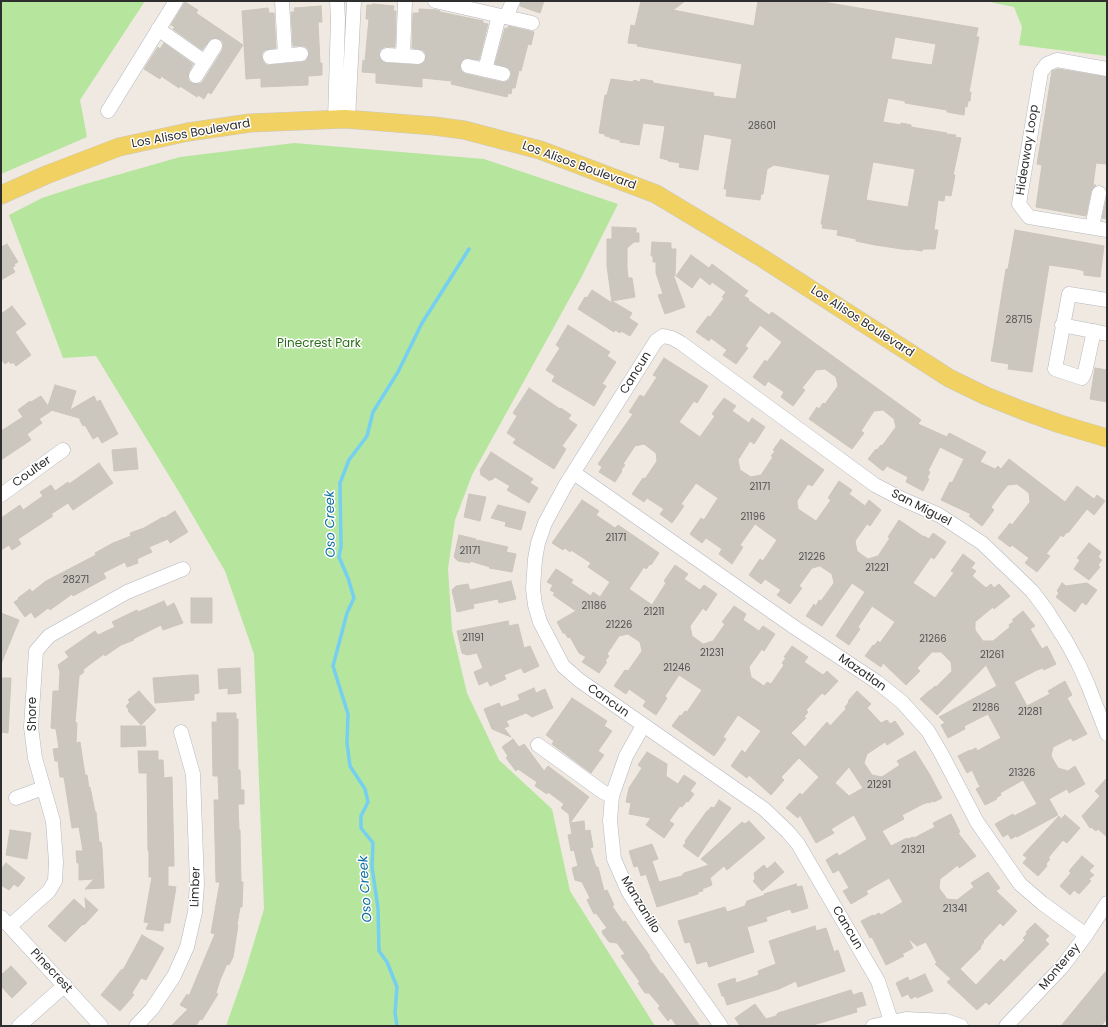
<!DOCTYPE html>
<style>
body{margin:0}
#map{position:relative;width:1108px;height:1027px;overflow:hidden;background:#efe9e1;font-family:Poppins,sans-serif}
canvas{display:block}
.frame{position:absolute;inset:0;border:2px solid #2e2e2e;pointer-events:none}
</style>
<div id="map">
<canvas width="1108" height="1027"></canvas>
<div class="frame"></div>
</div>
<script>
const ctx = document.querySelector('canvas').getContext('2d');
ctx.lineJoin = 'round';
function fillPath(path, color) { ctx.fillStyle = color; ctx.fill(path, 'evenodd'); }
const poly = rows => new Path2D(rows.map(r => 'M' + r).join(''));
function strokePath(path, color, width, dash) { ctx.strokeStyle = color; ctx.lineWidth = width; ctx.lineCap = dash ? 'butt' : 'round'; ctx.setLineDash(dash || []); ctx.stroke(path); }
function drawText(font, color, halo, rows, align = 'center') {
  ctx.font = font + ' Poppins,sans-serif'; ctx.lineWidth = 3; ctx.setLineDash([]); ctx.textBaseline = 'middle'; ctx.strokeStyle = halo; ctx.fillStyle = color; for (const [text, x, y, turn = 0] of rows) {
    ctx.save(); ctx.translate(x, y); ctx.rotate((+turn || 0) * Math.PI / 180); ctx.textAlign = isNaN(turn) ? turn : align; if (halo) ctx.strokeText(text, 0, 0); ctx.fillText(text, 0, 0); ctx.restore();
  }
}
fillPath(poly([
 [1,1,145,1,80,100,87,137,1,174],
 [985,1,1107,1,1107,56,1019,45,1022,27,1014,7],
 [294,143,484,159,618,204,581,278,472,475,455,520,448,569,452,630,467,693,499,760,552,809,570,891,655,1026,226,1026,245,972,264,909,254,654,225,571,179,492,96,356,63,358,9,215,42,198,82,185,180,157]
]), '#b6e59e');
strokePath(poly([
 [397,1026,395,1013,397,987,387,962,379,951,378,908,372,867,373,843,361,828,361,816,368,802,365,789,350,766,347,743,348,714,333,666,347,613,354,598,348,578,339,557,341,546,340,483,349,460,367,436,373,412,398,372,422,323,469,249]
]), '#75cff0', 3.5);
const building = poly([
 [521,1,544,1,540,13,520,6,521,1],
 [641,1,685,1,673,10,754,26,758,1,817,1,978,28,976,37,979,37,969,92,971,92,970,101,968,101,967,107,965,106,964,115,947,112,947,110,905,103,905,101,888,98,883,122,901,125,901,123,911,125,911,127,947,133,946,134,956,135,955,137,961,138,953,175,955,175,951,196,945,195,944,201,938,200,934,230,938,230,935,249,923,249,922,251,909,249,909,250,875,245,856,241,856,239,837,235,838,230,822,228,823,225,821,224,830,175,774,165,767,169,763,194,761,194,760,200,726,196,727,189,724,189,732,139,704,134,698,170,679,167,680,163,668,161,668,160,660,158,665,126,643,123,639,145,620,142,620,140,610,138,610,137,605,136,605,134,599,133,605,95,607,95,611,79,633,82,634,80,640,82,641,79,653,81,653,83,714,93,713,96,736,99,742,64,637,46,638,44,628,43,631,25,635,26,641,1],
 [895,37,936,44,932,65,891,59,895,37],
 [873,162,915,169,908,207,866,200,873,162],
 [185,2,198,10,196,13,243,45,211,94,208,92,204,99,198,95,197,97,180,86,179,88,161,76,160,79,144,69,158,47,160,49,164,43,193,64,189,72,188,80,192,83,200,84,203,81,222,51,223,47,223,42,219,39,215,38,211,39,202,50,173,29,175,27,171,25,185,2],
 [373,4,394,6,393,11,396,11,395,47,384,47,380,50,379,54,380,59,383,62,386,63,418,65,422,64,425,61,426,54,423,50,412,48,413,13,419,13,419,9,437,10,440,11,440,12,483,21,483,23,488,24,479,60,465,58,462,61,460,68,462,72,466,74,501,82,505,82,509,80,511,76,511,71,508,68,495,64,505,28,508,29,508,26,534,32,531,45,528,44,521,71,519,70,515,88,512,88,511,94,508,93,507,97,451,84,452,81,422,78,422,87,376,83,376,73,362,72,363,60,365,61,369,19,366,19,367,5,373,5,373,4],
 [321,6,322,22,318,22,320,63,322,63,322,75,308,76,308,85,261,87,261,78,246,79,242,11,268,8,269,13,274,13,276,48,265,50,262,53,262,57,263,62,267,65,271,65,302,62,306,61,309,54,308,49,304,46,293,46,291,12,295,12,294,8,321,6],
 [1058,69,1107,77,1107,164,1096,163,1093,185,1096,185,1091,191,1086,216,1036,207,1042,165,1037,164,1041,140,1052,71,1058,69],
 [1107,196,1107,219,1102,218,1107,196],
 [612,227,636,228,636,233,639,233,639,242,634,242,627,248,627,267,628,278,632,278,635,297,612,301,632,313,629,318,638,324,630,336,621,331,620,333,615,330,614,332,578,309,585,297,587,298,592,290,612,303,607,266,607,239,612,239,612,227],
 [1015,230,1104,246,1100,277,1084,275,1084,271,1077,269,1049,265,1032,372,1008,369,1009,364,991,361,1006,269,1008,269,1015,230],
 [652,242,671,243,671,249,676,249,675,276,673,274,685,307,665,314,658,295,663,294,656,273,656,262,653,262,653,256,651,256,652,242],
 [7,244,18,262,14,264,15,266,12,267,15,272,1,280,1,247,7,244],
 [691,255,709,268,712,264,748,291,744,296,749,299,748,300,769,315,772,312,921,420,918,424,947,437,949,433,986,452,980,462,995,469,998,466,1001,469,1009,459,1065,502,1077,486,1094,499,1097,495,1105,501,1094,515,1087,509,1068,533,1067,532,1063,537,1061,535,1046,554,1050,556,1037,572,1025,563,1029,558,1012,545,1010,547,998,538,1010,523,1012,525,1030,502,1029,493,1017,484,1008,485,1002,492,991,507,994,510,982,526,969,516,971,514,941,500,950,482,952,483,964,459,940,447,928,471,930,472,927,478,929,479,923,491,906,482,908,477,887,466,883,471,868,459,876,449,877,450,881,445,882,446,896,427,894,419,883,410,874,411,861,431,864,433,852,449,809,419,817,407,819,409,823,403,825,404,838,386,836,377,825,369,816,370,802,388,805,390,793,406,781,397,784,392,768,381,765,386,753,377,765,360,767,362,782,342,760,325,745,346,748,348,736,364,723,355,727,350,711,338,709,341,696,332,708,316,710,317,724,298,722,297,726,292,712,282,710,285,700,277,692,288,676,276,691,255],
 [12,306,26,324,15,332,31,355,16,366,13,362,11,364,9,361,5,364,1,359,1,314,12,306],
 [568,325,610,352,607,356,616,362,602,384,606,386,594,406,552,381,555,376,546,370,560,348,556,345,568,325],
 [664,358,708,386,697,403,694,401,679,422,700,437,715,416,712,414,724,398,736,406,732,411,749,423,752,418,765,427,754,444,750,441,738,460,740,470,751,477,761,475,773,457,771,456,775,451,773,450,781,439,824,470,812,486,808,484,797,501,798,509,816,521,831,500,828,498,839,481,852,490,849,494,865,506,869,500,881,510,870,526,867,524,855,541,857,551,862,555,868,559,878,556,890,538,888,537,899,520,924,537,924,536,929,539,933,533,946,542,934,559,931,557,913,583,935,598,954,573,951,571,963,554,975,563,971,568,976,571,972,576,986,588,991,584,994,588,999,584,1010,596,994,609,993,607,975,622,975,630,983,641,993,641,1010,627,1009,625,1014,621,1012,620,1023,611,1035,626,1030,629,1042,649,1047,646,1056,664,1044,670,1043,668,1037,670,1014,682,1027,706,1050,694,1048,691,1065,681,1072,695,1067,698,1087,734,1073,741,1071,738,1053,747,1051,756,1058,768,1068,771,1075,766,1085,784,1069,793,1067,789,1049,799,1058,815,1017,837,1016,836,1011,839,1008,834,1003,837,995,824,1013,814,1014,816,1037,804,1023,780,1000,793,1001,795,996,798,997,799,985,805,976,789,980,787,972,770,967,773,958,756,970,750,970,751,976,748,977,751,1001,738,988,714,964,726,965,729,948,738,941,725,945,723,939,717,997,686,986,665,937,715,920,699,930,690,931,690,935,686,936,687,952,671,951,662,941,652,932,652,917,668,920,671,906,685,883,663,881,667,865,656,873,645,874,646,878,641,880,643,895,622,872,606,858,627,860,629,849,645,836,636,865,592,852,583,822,626,806,616,814,604,816,606,819,600,821,601,834,583,832,574,820,566,812,568,799,586,802,588,790,604,777,595,781,590,765,579,761,584,749,575,760,559,763,561,777,540,755,524,740,545,743,547,732,564,719,554,722,549,706,538,702,543,690,534,701,518,704,520,718,498,696,483,681,504,684,506,672,523,660,514,664,509,647,498,644,502,632,494,643,478,645,479,657,461,656,453,644,444,635,446,623,464,625,465,621,470,622,471,615,482,599,472,602,467,598,464,633,414,629,412,640,395,644,397,657,377,653,375,664,358],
 [1095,368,1107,370,1107,402,1090,399,1095,368],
 [55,385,76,391,70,410,94,396,97,402,100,400,118,434,102,443,98,436,93,439,85,425,83,426,79,418,51,410,51,411,39,419,42,423,27,434,31,440,1,460,1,431,23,417,18,410,30,401,31,402,41,396,48,406,55,385],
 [529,388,560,409,561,408,571,415,568,419,577,425,562,446,566,449,554,469,513,443,516,439,507,433,517,416,513,413,529,388],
 [136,448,138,469,114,471,112,450,136,448],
 [491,452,533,479,530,483,538,488,529,503,507,490,510,486,495,477,492,480,490,479,490,481,481,475,480,470,491,452],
 [99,463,113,483,73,510,68,503,51,514,53,516,18,539,21,544,12,550,9,545,1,550,1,518,20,505,23,510,43,496,40,492,51,485,55,491,68,482,69,484,99,463],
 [469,494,486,497,480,521,464,517,469,494],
 [582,500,599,511,596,515,615,528,618,525,659,553,651,565,650,564,646,569,644,567,629,589,652,605,666,583,664,581,675,565,688,574,684,579,700,590,704,585,717,594,706,611,703,608,690,626,692,636,703,644,713,641,725,624,722,622,734,606,746,614,743,620,759,631,763,626,775,634,764,651,762,649,749,667,751,677,764,686,767,682,771,684,784,665,782,663,786,658,784,657,792,646,808,657,804,662,823,675,827,671,838,681,825,695,822,693,806,710,808,712,804,717,806,718,791,733,805,747,827,722,830,726,846,709,845,707,849,702,848,701,857,691,871,704,867,708,881,723,887,720,890,724,895,721,904,734,887,745,885,742,867,754,864,763,872,775,882,777,900,765,897,761,915,751,930,775,942,798,934,802,933,801,929,803,929,802,923,804,902,815,904,819,882,831,891,846,907,838,908,839,913,837,914,838,935,827,933,823,951,814,960,832,958,833,976,856,959,868,958,865,940,879,939,888,947,899,957,900,974,887,971,883,988,872,1000,888,996,891,1017,911,1003,926,1000,923,983,941,984,942,980,947,981,948,960,969,976,985,1001,959,1004,962,1025,940,1023,938,1027,934,1026,932,1035,923,1049,936,1045,940,1049,944,989,1005,986,1002,977,1010,947,982,951,979,935,964,937,963,926,942,917,946,908,938,913,948,902,954,904,956,886,965,872,937,870,938,861,921,873,915,874,916,879,913,881,915,903,902,889,878,866,891,868,894,851,904,843,891,849,888,839,870,833,873,826,860,837,853,839,856,867,839,854,815,831,829,834,833,816,843,800,815,798,818,786,808,800,793,802,795,819,777,799,758,781,777,784,780,771,795,749,775,747,778,731,766,742,750,745,753,761,731,738,715,723,737,726,739,714,756,672,726,680,715,681,716,685,711,687,712,702,690,679,675,665,696,667,698,656,715,643,706,646,701,629,689,626,694,614,686,625,670,628,671,642,651,640,642,628,634,619,636,607,654,609,656,605,661,607,662,599,673,582,662,586,657,579,653,570,637,568,638,565,633,563,633,557,622,576,611,553,595,555,593,550,590,553,585,547,582,556,569,573,580,571,583,591,596,593,592,600,597,610,582,588,567,591,563,571,550,570,552,565,548,563,550,552,543,582,500],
 [849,767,863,788,849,796,835,783,849,767],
 [498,505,526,512,521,530,505,526,506,522,491,518,498,505],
 [175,511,188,532,170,543,168,539,149,547,152,552,137,559,138,563,127,567,125,562,103,573,106,578,73,596,72,594,50,610,48,608,35,618,31,612,25,617,14,602,19,599,18,598,30,589,32,592,46,581,96,555,95,553,113,543,131,536,130,533,144,528,163,517,164,518,175,511],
 [459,535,476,539,475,543,477,540,508,547,506,552,516,554,512,572,489,568,490,567,470,561,470,563,458,561,454,557,459,535],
 [1089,543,1101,552,1098,557,1102,560,1098,565,1100,567,1089,580,1074,569,1080,560,1077,558,1089,543],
 [511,581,516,599,499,603,498,599,473,604,474,608,457,612,452,590,456,586,468,584,470,590,511,581],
 [1062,583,1066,586,1087,583,1097,590,1086,605,1082,602,1075,612,1056,597,1059,593,1057,591,1062,583],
 [191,598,212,598,212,623,191,623,191,598],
 [164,601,167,607,174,603,183,623,163,630,161,625,133,639,134,640,121,645,105,656,104,654,89,665,83,670,84,672,79,676,75,722,77,723,76,743,80,742,85,775,87,775,89,788,90,787,95,812,96,812,99,842,101,842,102,848,104,888,85,889,94,879,79,880,79,863,77,863,76,851,83,851,79,827,72,828,64,777,60,777,58,761,55,761,53,749,59,748,56,729,51,728,53,691,59,691,60,672,58,665,69,657,65,652,95,631,98,635,115,627,112,622,137,610,138,612,164,601],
 [1,613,19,620,1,664,1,613],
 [508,621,509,626,518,624,524,648,530,646,539,666,524,673,521,668,504,675,506,679,490,686,488,681,479,685,474,672,483,668,477,653,467,655,462,653,457,631,508,621],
 [240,668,241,693,228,694,228,688,219,689,218,669,240,668],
 [192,675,198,675,199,693,194,694,194,700,155,703,153,678,192,675],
 [1,678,11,678,8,733,1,732,1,678],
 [534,688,536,693,545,689,553,708,532,717,526,713,506,721,509,726,504,728,511,737,492,729,484,709,499,703,501,707,520,700,518,695,534,688],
 [139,691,156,710,141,725,128,711,129,710,126,706,130,702,128,700,139,691],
 [572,698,607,721,604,726,612,731,598,751,604,755,591,773,552,744,554,741,546,735,572,698],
 [217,713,236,713,236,719,238,719,238,770,240,770,241,790,244,790,244,804,238,804,239,830,240,830,241,882,243,882,242,907,240,907,237,925,238,925,233,957,229,965,227,964,220,980,216,993,218,994,202,1020,200,1019,196,1026,171,1026,188,1009,180,1005,187,994,189,996,215,934,211,933,220,882,216,882,214,800,219,800,218,776,213,776,212,722,217,722,217,713],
 [121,726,145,726,146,746,121,747,121,726],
 [513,739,519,747,524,744,544,771,548,766,589,797,570,823,569,814,561,808,564,804,548,792,547,794,535,786,537,782,518,769,516,771,506,758,508,756,502,747,513,739],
 [138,751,158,751,158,760,163,760,164,778,172,777,174,866,168,866,168,886,176,887,170,923,164,923,163,931,146,929,149,923,144,922,152,877,149,877,149,851,148,851,147,773,139,773,138,751],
 [647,752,667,764,666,776,678,784,684,775,696,783,690,791,694,794,688,802,687,801,682,807,680,806,669,821,674,824,664,838,646,825,651,818,629,814,631,803,626,802,629,788,642,768,638,765,647,752],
 [1107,778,1107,837,1098,829,1096,831,1091,827,1090,828,1082,816,1100,796,1095,791,1107,778],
 [719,800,731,808,698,857,683,846,686,842,685,841,707,811,708,811,711,807,714,808,719,800],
 [1065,815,1080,828,1067,843,1063,840,1048,858,1050,859,1046,864,1047,866,1038,876,1023,863,1027,858,1023,855,1059,816,1061,819,1065,815],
 [584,821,585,831,590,830,593,847,590,848,596,867,598,867,604,891,607,890,614,905,612,906,623,922,625,921,650,956,649,957,661,974,662,973,700,1026,677,1026,671,1018,668,1021,658,1008,660,1006,649,993,645,993,638,983,640,982,621,956,625,954,617,943,609,942,603,934,602,931,607,928,596,913,594,914,587,900,590,898,582,882,575,880,572,868,578,866,574,850,571,851,568,835,572,834,570,823,584,821],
 [749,821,765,838,727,870,724,866,710,878,712,885,702,889,703,891,698,892,698,894,657,907,646,874,641,876,638,866,634,867,629,851,652,844,658,859,652,861,659,882,682,876,684,873,709,865,701,859,742,822,745,824,749,821],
 [10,830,31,833,27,859,6,855,10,830],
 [1082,856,1094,866,1089,871,1094,875,1089,879,1091,881,1079,894,1074,890,1070,895,1060,886,1071,873,1069,871,1082,856],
 [775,862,784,872,762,891,753,881,755,879,754,873,764,865,767,869,775,862],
 [6,863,25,878,18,887,14,884,9,890,1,885,1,869,6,863],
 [796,884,797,887,802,886,808,908,792,913,790,909,766,917,767,921,747,927,754,952,709,967,707,961,697,964,690,942,685,943,678,921,725,907,727,912,745,906,747,901,765,895,764,894,796,884],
 [85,898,98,910,84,925,83,924,65,942,48,926,74,899,86,910,85,898],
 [815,926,816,931,826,928,834,952,838,950,845,971,798,987,796,981,779,989,727,1005,724,996,722,996,718,984,735,978,736,983,759,975,758,971,776,964,769,941,815,926],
 [142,935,164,948,146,980,141,978,132,993,134,995,120,1011,101,995,122,969,123,970,142,935],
 [11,966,27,983,12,998,1,986,1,975,11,966],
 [1107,970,1107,1019,1101,1026,1061,1026,1107,970],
 [925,974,933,991,917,998,916,996,911,999,908,994,902,997,896,983,908,977,909,981,925,974],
 [851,990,853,995,862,992,866,1005,856,1008,857,1012,820,1023,809,1026,740,1026,735,1018,755,1004,766,1019,776,1016,778,1013,851,990]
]);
fillPath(building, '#cbc7bf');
strokePath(building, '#cbc5ba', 1);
const minor = poly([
 [282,1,285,55],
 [435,1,532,23],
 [506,17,513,1],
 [158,29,205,62],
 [387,55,418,57],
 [403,56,405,1],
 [270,57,301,54],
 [468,66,503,74],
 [1107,69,1057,60,1047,64,1041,72,1019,204,1029,217,1107,230],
 [485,70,499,16],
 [196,76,215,46],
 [108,111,176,1],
 [348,119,354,1],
 [335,120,338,19,337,1],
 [1092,227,1099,193],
 [1062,325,1107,334],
 [1094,331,1085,372,1082,378,1055,369,1069,294,1107,300],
 [574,473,794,627,877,682,902,702,928,731,942,755,977,822,1020,884,1042,903,1086,935],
 [1,495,63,450],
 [643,726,626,756,612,796,610,821,614,859,628,891,647,921,721,1026],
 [538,745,603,792,612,796],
 [16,798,43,788],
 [1,917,101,1026],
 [10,926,49,891,55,881,56,862,53,821,35,758,31,727,36,651,49,636,127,592,183,569],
 [891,1021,878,981,798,844,788,832,764,809,579,680,563,666,540,622,535,605,533,589,535,559,538,543,545,523,565,486,656,341,663,336,672,338,681,343,875,485,902,499,939,515,982,543,1032,591,1047,611,1066,641,1078,663,1088,685,1107,734],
 [19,1026,65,985],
 [136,1026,152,1009,174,976,187,947,195,912,197,884,193,774,181,732],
 [873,1026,906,1019,946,1021,961,1026],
 [1006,1026,1062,967,1086,935,1107,903]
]);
const major = poly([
 [1,195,46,175,119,147,188,132,250,123,345,119,434,126,464,130,540,150,656,194,759,256,949,378,986,396,1024,411,1060,424,1107,438]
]);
strokePath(minor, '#b4b7c1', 15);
strokePath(major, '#c9c9c9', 19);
strokePath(minor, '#fff', 14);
strokePath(major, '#f2d163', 18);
drawText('10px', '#555452', null, [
 ["28601",762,126],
 ["28715",1019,320],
 ["21171",760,487],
 ["21196",753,517],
 ["21171",616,538],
 ["21171",470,551],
 ["21226",812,557],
 ["21221",877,568],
 ["28271",76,580],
 ["21186",594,606],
 ["21211",654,612],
 ["21226",619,625],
 ["21191",473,638],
 ["21266",933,639],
 ["21231",712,653],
 ["21261",992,655],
 ["21246",677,668],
 ["21286",986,708],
 ["21281",1030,712],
 ["21326",1022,773],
 ["21291",879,785],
 ["21321",913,850],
 ["21341",955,909]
]);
drawText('12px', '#2e2e2e', '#fff', [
 ["Los Alisos Boulevard",191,134,-10],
 ["Hideaway Loop",1028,150,-81],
 ["Los Alisos Boulevard",579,166,20],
 ["Los Alisos Boulevard",862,322,33],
 ["Cancun",636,373,-58],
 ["Coulter",32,472,-36],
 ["San Miguel",921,508,27],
 ["Mazatlan",862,673,35],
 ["Cancun",608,701,35],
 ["Shore",33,714,-90],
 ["Limber",196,887,-88],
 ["Manzanillo",640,905,59],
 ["Cancun",847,928,59],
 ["Monterey",1060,967,-50],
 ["Pinecrest",51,971,47]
]);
drawText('12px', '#2c6e1b', '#fff', [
 ["Pinecrest Park",319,344]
]);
drawText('italic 13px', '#0d6fa3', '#fff', [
 ["Oso Creek",331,524,-91],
 ["Oso Creek",366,889,-94]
]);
</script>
